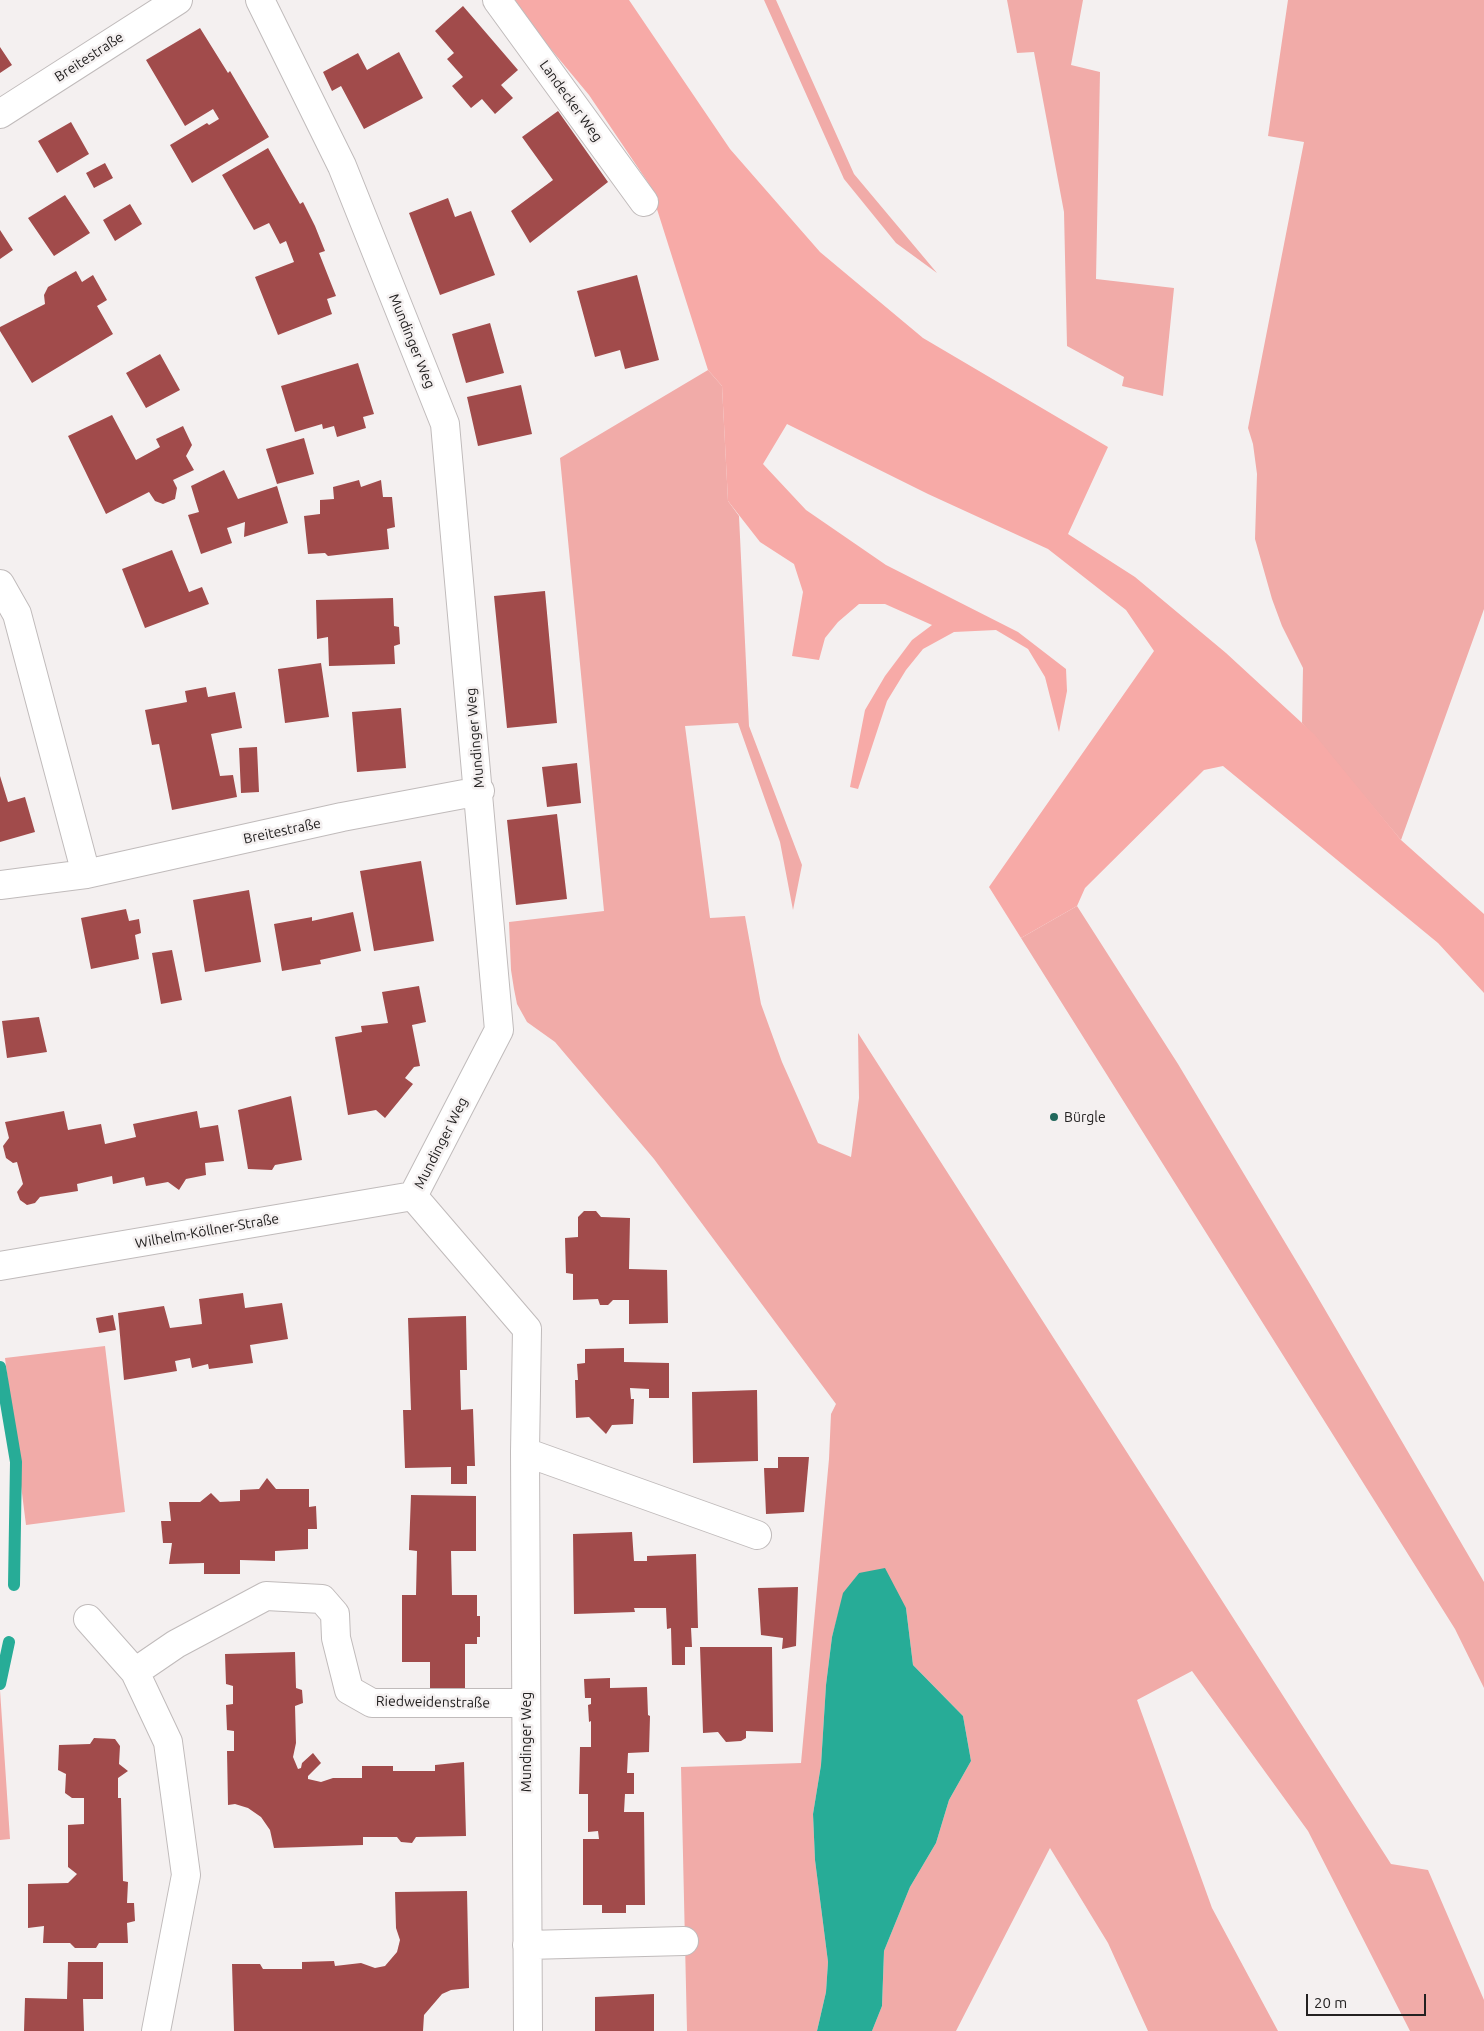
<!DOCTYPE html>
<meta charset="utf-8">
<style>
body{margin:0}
#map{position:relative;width:1484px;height:2031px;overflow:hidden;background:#f4f0f0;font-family:Ubuntu,sans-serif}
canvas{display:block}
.scale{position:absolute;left:1306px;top:1994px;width:120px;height:22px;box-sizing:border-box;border:2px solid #232121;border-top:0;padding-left:6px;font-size:15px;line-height:18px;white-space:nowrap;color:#232121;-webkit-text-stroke:4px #f4f0f0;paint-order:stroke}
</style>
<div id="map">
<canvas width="1484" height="2031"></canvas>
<div class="scale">20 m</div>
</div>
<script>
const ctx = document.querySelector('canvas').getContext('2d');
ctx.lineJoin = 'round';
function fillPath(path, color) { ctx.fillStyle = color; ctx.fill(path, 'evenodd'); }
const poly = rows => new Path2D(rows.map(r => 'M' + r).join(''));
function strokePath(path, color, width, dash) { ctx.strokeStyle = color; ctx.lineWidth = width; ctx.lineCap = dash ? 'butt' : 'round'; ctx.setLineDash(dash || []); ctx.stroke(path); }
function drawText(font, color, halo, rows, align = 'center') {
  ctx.font = font + ' Ubuntu,sans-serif'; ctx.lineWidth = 5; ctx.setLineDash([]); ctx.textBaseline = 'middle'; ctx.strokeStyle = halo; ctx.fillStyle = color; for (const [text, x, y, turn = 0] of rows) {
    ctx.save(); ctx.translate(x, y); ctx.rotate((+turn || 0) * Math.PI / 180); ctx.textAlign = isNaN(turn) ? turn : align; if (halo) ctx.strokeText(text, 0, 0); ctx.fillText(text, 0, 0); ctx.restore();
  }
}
fillPath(poly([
 [764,0,776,0,854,174,937,273,896,243,844,179],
 [1007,0,1083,0,1071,65,1100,72,1096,279,1174,288,1163,396,1122,386,1124,377,1067,346,1064,212,1034,52,1017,53],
 [1288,0,1484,0,1484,609,1401,840,1302,723,1303,668,1282,626,1272,599,1255,539,1257,474,1253,444,1248,428,1304,142,1268,136],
 [708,370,722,386,728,501,739,516,749,726,802,865,793,910,780,842,738,723,685,726,710,918,745,916,761,1004,782,1062,818,1143,851,1157,859,1098,858,1033,1391,1864,1428,1870,1484,2000,1484,2031,1410,2031,1308,1831,1192,1671,1137,1700,1212,1908,1278,2031,1148,2031,1108,1943,1050,1848,956,2031,872,2031,882,2006,884,1951,910,1887,936,1843,949,1800,971,1761,963,1716,913,1665,906,1608,859,1573,844,1593,832,1637,826,1685,821,1765,813,1814,815,1860,828,1962,826,1992,817,2031,687,2031,681,1767,801,1763,829,1459,831,1414,836,1404,654,1159,555,1042,527,1022,517,1004,514,989,511,970,509,922,604,911,560,458],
 [1077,906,1178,1064,1310,1284,1484,1582,1484,1688,1455,1629,1021,938],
 [105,1346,125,1512,26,1525,5,1358],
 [0,1690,10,1839,0,1840]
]), '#f1aba8');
fillPath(poly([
 [510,0,629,0,730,149,820,252,923,338,1108,447,1068,534,1135,577,1226,653,1314,734,1401,840,1484,914,1484,993,1438,943,1223,766,1204,770,1085,888,1077,906,1021,938,989,887,1154,651,1126,610,1048,549,928,494,787,424,763,464,806,510,886,565,1018,632,1066,669,1067,691,1059,732,1045,677,1028,649,996,630,954,632,923,649,906,670,887,701,858,789,850,787,865,710,885,676,912,640,932,625,885,604,859,604,838,622,825,638,819,660,792,656,803,592,794,564,760,542,728,501,722,386,708,370,649,184,589,95]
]), '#f7aaa7');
fillPath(poly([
 [885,1568,906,1608,913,1665,963,1716,971,1761,949,1800,936,1843,910,1887,884,1951,882,2006,872,2031,817,2031,826,1992,828,1962,815,1860,813,1814,821,1765,826,1685,832,1637,843,1593,859,1573]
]), '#27ac97');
strokePath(poly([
 [0,1367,16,1462,14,1585],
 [0,1684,9,1642]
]), '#27ac97', 12);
fillPath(poly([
 [463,6,518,70,501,85,513,98,495,114,482,99,471,108,452,86,463,77,447,59,454,53,435,31],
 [200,28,228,73,230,71,269,137,192,183,170,145,207,123,209,125,219,119,213,109,185,126,146,60],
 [0,47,12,65,0,73],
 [399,52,423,98,364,129,341,86,332,91,323,72,358,53,367,70],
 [558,111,608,182,530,243,511,211,553,180,522,137],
 [71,122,89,154,57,173,38,141],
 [268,148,300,204,303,202,315,226,325,251,319,253,336,296,327,299,332,314,278,335,255,277,294,262,286,241,280,244,269,223,254,230,222,175],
 [105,163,113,178,94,188,86,173],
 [65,195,90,233,54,256,28,218],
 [448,198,455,217,471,211,495,275,440,295,409,213],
 [130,204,142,224,115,241,103,220],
 [0,230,13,250,0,259],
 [76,271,82,282,93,275,107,300,97,306,113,334,32,383,0,331,0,327,45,304,44,295,48,287],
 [637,275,659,360,625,369,620,350,595,357,577,291],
 [490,323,504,373,466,383,452,334],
 [160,354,180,390,146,408,126,373],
 [358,363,374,414,363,417,366,428,337,437,334,426,323,429,322,424,295,432,281,386],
 [521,385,532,434,478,446,467,397],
 [112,415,136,460,160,447,156,439,183,426,192,445,186,456,194,470,173,480,177,488,175,499,163,504,155,501,149,492,106,514,68,436],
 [304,438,314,474,277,484,266,449],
 [224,470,238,499,277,486,288,523,244,537,245,522,227,528,232,543,201,554,188,515,199,512,191,486],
 [359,480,361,487,381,480,383,497,392,497,395,527,387,529,389,549,328,556,325,553,308,554,304,516,320,514,320,500,334,499,333,487],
 [172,550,189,592,202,587,209,604,145,628,122,569],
 [545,591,557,723,507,728,494,596],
 [393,598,394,626,399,627,400,644,394,646,395,664,329,666,328,637,317,639,316,600],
 [321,663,329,717,285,723,278,669],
 [206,687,208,697,235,692,242,728,211,734,220,776,233,775,237,797,172,810,159,744,152,745,145,710,187,702,185,691],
 [401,708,406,768,357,772,352,712],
 [257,747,259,792,241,793,239,748],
 [577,763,581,803,547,807,542,767],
 [0,776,8,802,25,797,35,832,0,842],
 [557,814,567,899,516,905,507,820],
 [421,861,434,941,374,951,360,871],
 [249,890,261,962,205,972,193,900],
 [126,909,129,921,139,919,141,933,135,935,139,959,91,969,81,918],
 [353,912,361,951,320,960,321,964,282,971,274,924,312,917,312,921],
 [172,950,182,1000,161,1004,152,953],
 [419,986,426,1022,412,1025,420,1066,414,1067,405,1078,413,1084,385,1118,376,1110,348,1115,335,1037,362,1032,361,1026,388,1023,382,992],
 [39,1017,47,1052,7,1058,2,1021],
 [291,1096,302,1160,275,1165,272,1170,248,1169,238,1110],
 [64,1111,68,1130,101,1124,105,1144,136,1137,133,1124,197,1111,200,1128,218,1125,224,1161,205,1163,206,1175,186,1179,179,1190,168,1182,146,1186,144,1177,113,1184,112,1176,77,1184,78,1191,40,1197,35,1203,27,1205,20,1200,17,1192,23,1184,17,1162,13,1163,6,1158,3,1146,9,1138,5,1122],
 [584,1211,596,1211,601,1217,630,1218,629,1269,667,1270,668,1323,629,1324,629,1300,613,1300,608,1305,600,1305,598,1299,573,1300,573,1274,566,1273,565,1238,578,1237,578,1217],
 [243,1293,245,1308,282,1303,288,1339,250,1345,253,1363,209,1369,208,1364,192,1368,190,1358,175,1361,177,1371,124,1380,118,1313,164,1306,170,1328,202,1324,199,1299],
 [113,1315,116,1330,99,1333,96,1318],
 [466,1316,467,1370,460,1370,461,1410,473,1409,475,1466,467,1466,467,1484,451,1484,451,1467,405,1468,403,1410,411,1410,408,1318],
 [624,1348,624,1362,669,1363,669,1398,649,1398,649,1389,630,1388,631,1399,634,1399,633,1424,612,1425,606,1434,589,1417,576,1418,575,1380,578,1380,577,1364,585,1363,585,1349],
 [757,1390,758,1461,693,1463,692,1392],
 [778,1457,809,1457,804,1512,766,1514,764,1468,778,1468],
 [267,1478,276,1489,309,1489,309,1507,316,1506,317,1529,308,1529,308,1549,275,1551,275,1561,240,1560,240,1574,204,1574,204,1563,169,1564,172,1543,163,1543,161,1521,171,1521,169,1502,200,1502,211,1493,220,1502,240,1501,240,1490,259,1489],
 [411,1495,476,1496,476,1551,451,1551,452,1595,477,1595,477,1616,480,1616,480,1637,477,1637,477,1644,465,1644,465,1688,430,1688,430,1662,402,1662,402,1595,416,1595,417,1551,409,1550],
 [632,1532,634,1561,647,1561,647,1556,696,1554,698,1628,691,1628,692,1647,685,1647,685,1665,672,1665,671,1628,667,1629,666,1608,634,1608,635,1612,574,1614,573,1534],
 [798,1587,796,1646,782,1649,783,1638,761,1635,758,1588],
 [700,1647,772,1647,773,1732,746,1731,746,1738,741,1741,726,1742,718,1732,703,1733],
 [295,1652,296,1688,302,1690,303,1703,295,1706,296,1743,293,1757,298,1769,301,1768,302,1763,313,1753,321,1763,308,1776,308,1779,321,1782,333,1778,362,1778,362,1766,393,1766,393,1771,435,1771,435,1765,464,1762,466,1836,416,1837,412,1843,401,1842,397,1837,363,1837,363,1845,274,1848,270,1830,261,1817,248,1808,235,1804,228,1805,227,1751,234,1751,234,1731,227,1730,226,1705,233,1704,233,1686,226,1684,225,1654],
 [610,1678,610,1688,647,1687,648,1715,650,1716,649,1752,628,1753,627,1773,634,1773,634,1794,625,1794,624,1812,644,1812,645,1905,626,1905,626,1913,602,1913,602,1905,583,1905,583,1839,599,1839,598,1831,588,1832,588,1794,579,1794,580,1747,591,1747,591,1721,589,1722,588,1705,591,1704,591,1698,585,1698,584,1679],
 [94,1738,115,1739,120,1746,119,1764,128,1771,118,1778,118,1798,121,1798,123,1881,128,1882,127,1903,134,1903,135,1921,127,1923,128,1943,99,1943,96,1948,75,1948,70,1943,43,1943,44,1926,28,1928,28,1884,68,1883,77,1874,68,1867,68,1825,84,1824,84,1798,72,1798,65,1793,66,1774,58,1770,59,1745,90,1744],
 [467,1891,469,1988,451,1990,442,1994,424,2015,423,2031,234,2031,232,1964,260,1964,263,1969,302,1969,302,1962,334,1961,335,1966,361,1963,375,1968,385,1966,397,1952,400,1940,396,1928,395,1892],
 [68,1962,103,1962,103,1999,83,1999,84,2031,24,2031,25,1998,67,1999],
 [654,1994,654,2031,595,2031,595,1997]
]), '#a14b4b');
const minor = poly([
 [260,0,342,166,445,424,499,1030,413,1196,527,1329,525,1452,528,2031],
 [497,0,644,202],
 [0,114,178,0],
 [0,584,17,614,86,874],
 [0,885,86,874,342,817,480,791],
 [0,1266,413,1196],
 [525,1452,757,1535],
 [88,1619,135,1672,168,1742,186,1875,156,2031],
 [135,1672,176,1644,266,1596,322,1599,335,1614,336,1638,349,1690,372,1703,526,1703],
 [527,1945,684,1941]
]);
strokePath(minor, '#c0bbbb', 30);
strokePath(minor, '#fff', 28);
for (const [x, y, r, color] of [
 [1054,1117,5,"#21675b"]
]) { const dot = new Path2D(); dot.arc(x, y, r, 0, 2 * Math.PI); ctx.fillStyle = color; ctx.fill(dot); strokePath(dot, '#f4f0f0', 2); }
drawText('14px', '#232121', '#f4f0f0', [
 ["Breitestraße",89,57,-33],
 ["Landecker Weg",571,101,54],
 ["Mundinger Weg",412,341,68],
 ["Mundinger Weg",475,738,-95],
 ["Breitestraße",282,831,-12],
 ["Mundinger Weg",441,1143,-63],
 ["Wilhelm-Köllner-Straße",207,1231,-10],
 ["Riedweidenstraße",433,1702,1],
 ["Mundinger Weg",526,1742,-90]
]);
drawText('14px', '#232121', '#f4f0f0', [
 ["Bürgle",1064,1117]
], 'left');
</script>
